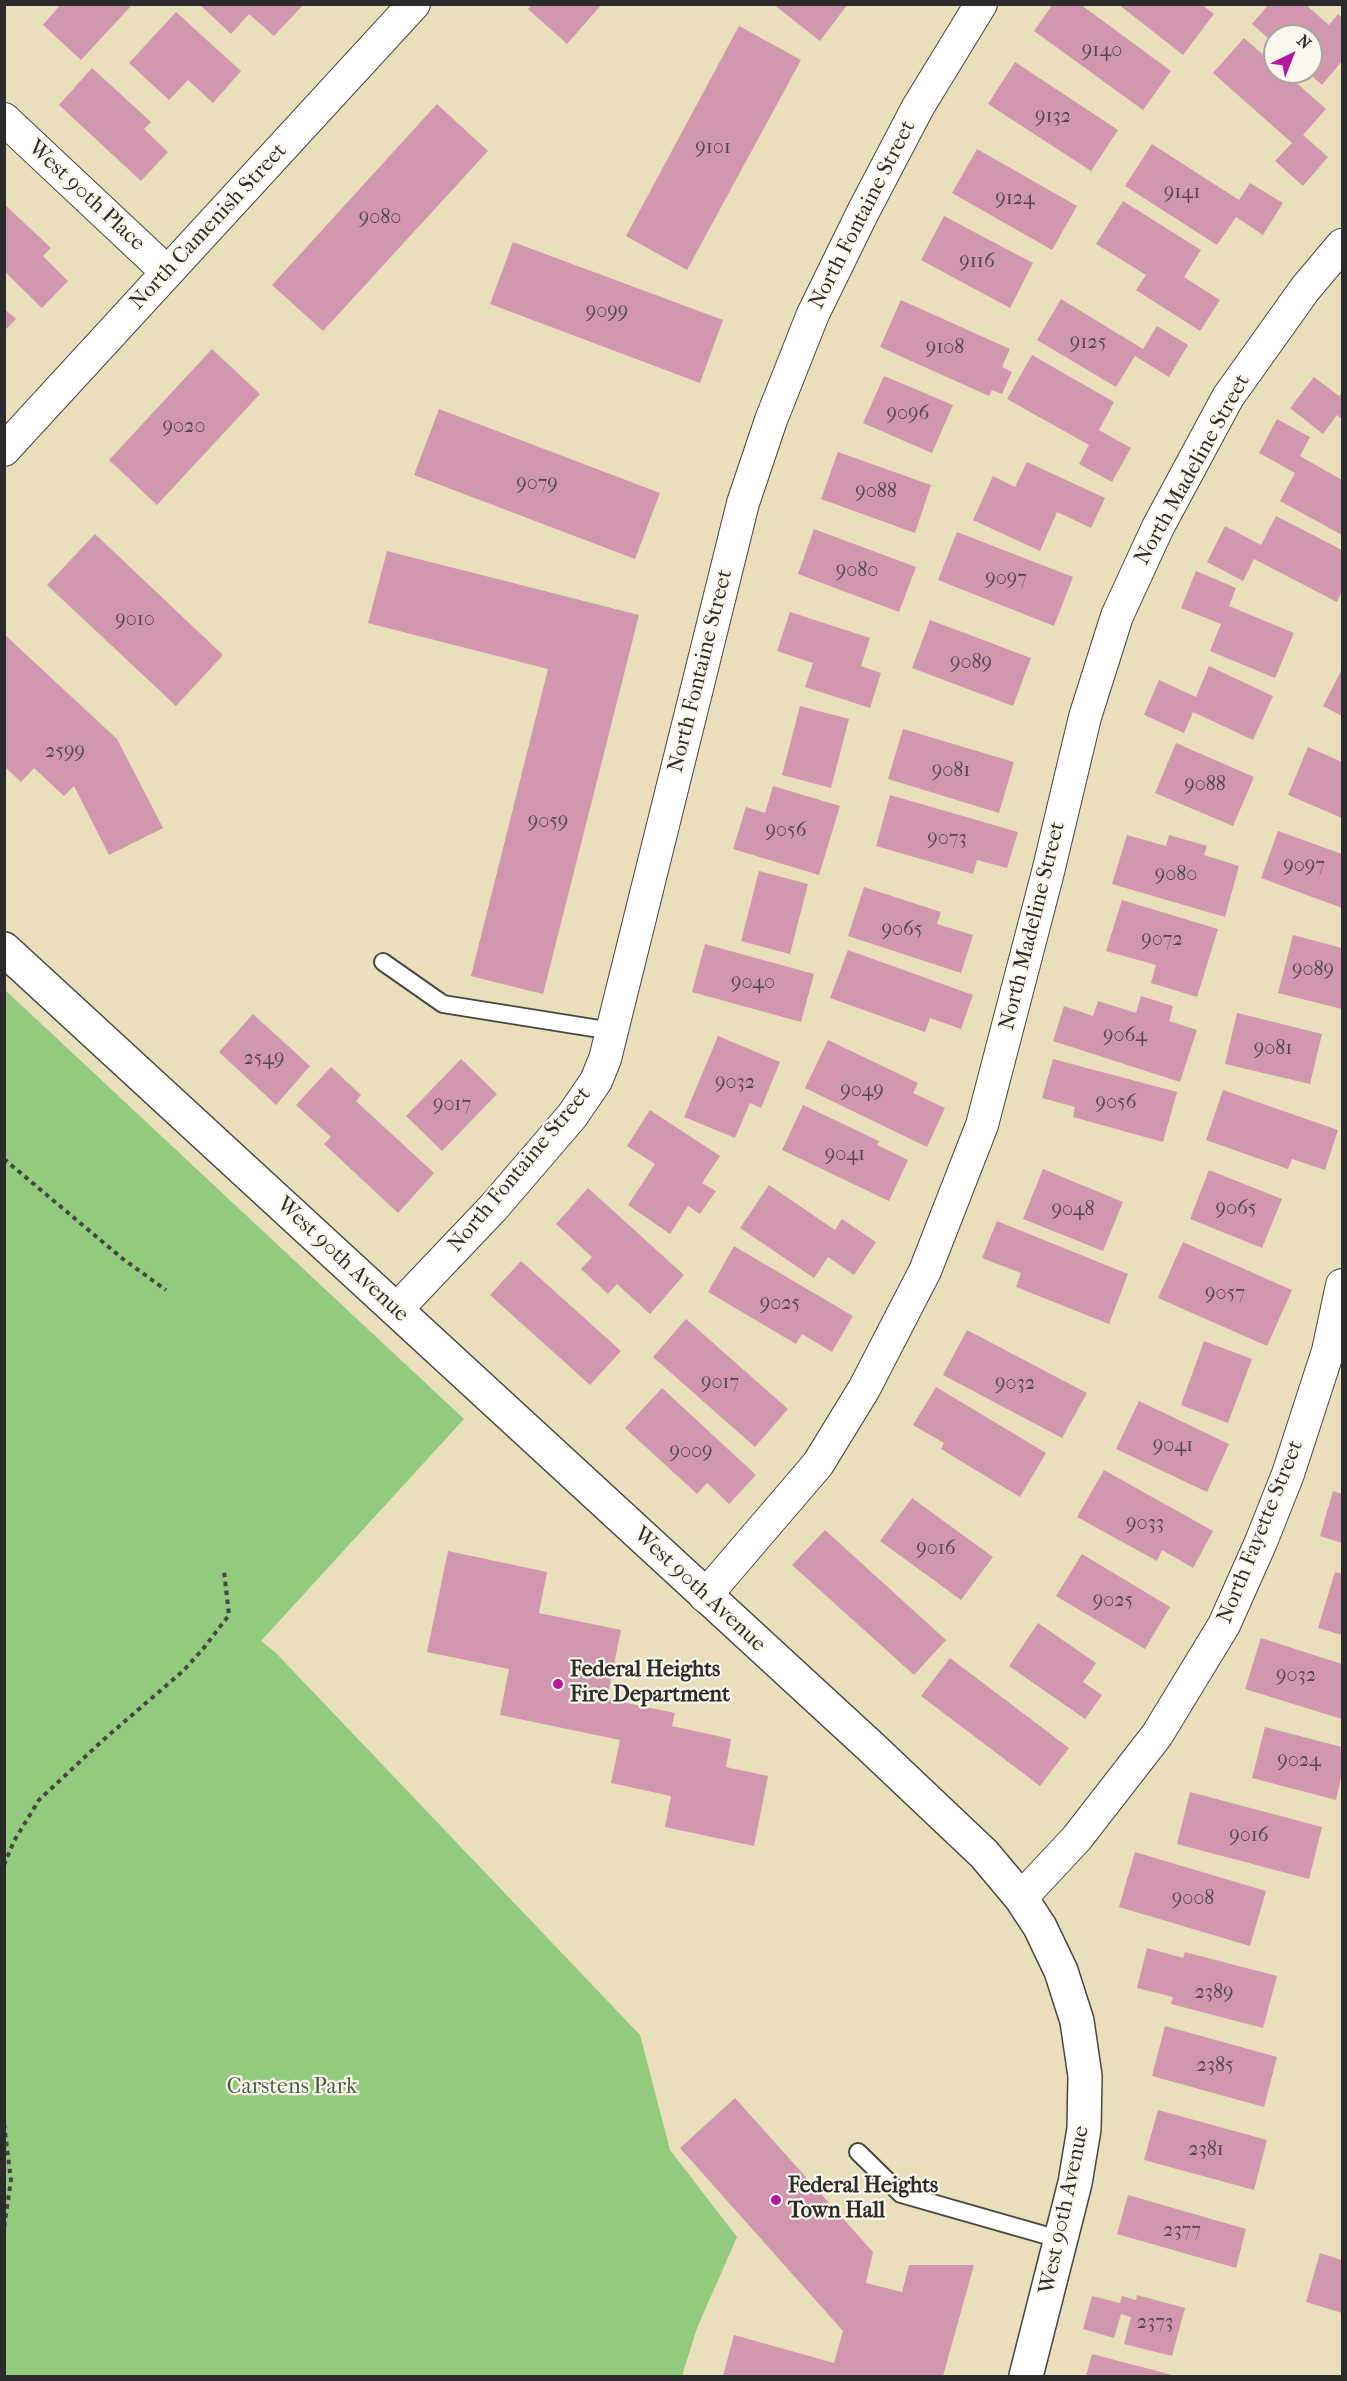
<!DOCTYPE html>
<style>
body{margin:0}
#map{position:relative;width:1347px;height:2381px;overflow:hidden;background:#eadfbb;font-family:"IM FELL French Canon",serif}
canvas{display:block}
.frame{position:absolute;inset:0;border:6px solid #2b2b2b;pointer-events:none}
.north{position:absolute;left:1263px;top:24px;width:60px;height:60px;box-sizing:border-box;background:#fbf7ec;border:2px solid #a8a59f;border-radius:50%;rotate:43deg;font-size:16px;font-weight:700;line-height:24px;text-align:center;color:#2b2b2b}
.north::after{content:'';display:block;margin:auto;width:21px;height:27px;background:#b5179e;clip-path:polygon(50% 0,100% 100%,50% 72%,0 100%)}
</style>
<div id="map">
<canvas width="1347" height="2381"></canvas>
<div class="frame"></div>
<div class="north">N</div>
</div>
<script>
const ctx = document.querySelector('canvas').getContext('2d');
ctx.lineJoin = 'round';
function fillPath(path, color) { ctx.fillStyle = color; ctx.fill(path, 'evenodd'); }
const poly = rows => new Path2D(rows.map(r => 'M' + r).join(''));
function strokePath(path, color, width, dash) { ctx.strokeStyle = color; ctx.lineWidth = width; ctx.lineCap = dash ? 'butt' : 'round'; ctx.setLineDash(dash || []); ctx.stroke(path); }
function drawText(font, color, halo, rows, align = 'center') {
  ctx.font = font + ' "IM FELL French Canon",serif'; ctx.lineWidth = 4.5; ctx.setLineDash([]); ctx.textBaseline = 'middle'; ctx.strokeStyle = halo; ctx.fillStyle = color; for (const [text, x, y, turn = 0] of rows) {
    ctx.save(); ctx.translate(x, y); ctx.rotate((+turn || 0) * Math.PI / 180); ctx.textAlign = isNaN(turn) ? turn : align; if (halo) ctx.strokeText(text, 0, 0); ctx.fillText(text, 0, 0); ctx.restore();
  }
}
fillPath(poly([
 [4,989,464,1419,261,1641,275,1652,640,2035,670,2150,737,2237,697,2328,682,2376,5,2376]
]), '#92cb7e');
fillPath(poly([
 [61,4,129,4,131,6,81,60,43,25],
 [199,4,304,4,274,36,249,14,231,34],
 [533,4,602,4,567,44,528,9],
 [773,4,848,4,820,41],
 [1053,4,1080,4,1171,71,1143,110,1034,31],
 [1118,4,1201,4,1214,14,1183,55],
 [1269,4,1305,4,1329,25,1338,14,1342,18,1342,61,1322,85,1307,72,1311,72,1311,36,1275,36,1275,44,1252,24],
 [176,12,241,71,213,103,188,80,169,100,129,63],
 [739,26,801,60,687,270,626,236],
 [1244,38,1275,65,1275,72,1284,72,1326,109,1303,135,1328,157,1303,186,1275,161,1292,143,1213,73],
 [1015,62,1118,130,1091,171,988,104],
 [92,68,151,122,144,129,168,152,141,181,59,105],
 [437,104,488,151,323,331,272,285],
 [1152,144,1239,200,1250,183,1283,203,1263,235,1236,217,1217,245,1125,186],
 [977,149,1077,206,1052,250,952,193],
 [1123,201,1201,250,1184,277,1220,300,1200,331,1136,290,1146,275,1096,244],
 [4,204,51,248,43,256,68,281,42,308,4,271],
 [944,216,1033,263,1010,308,921,260],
 [513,242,723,320,700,383,490,304],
 [1061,299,1143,349,1157,326,1188,345,1169,377,1135,356,1116,387,1037,340],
 [901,300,1010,349,1002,367,1012,372,1002,394,992,390,989,396,880,347],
 [4,309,16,319,4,331],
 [212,349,260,394,157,505,109,460],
 [1032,355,1114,402,1099,430,1131,448,1112,482,1079,464,1089,445,1007,399],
 [884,376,953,405,932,453,863,423],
 [1314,377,1339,396,1342,392,1342,420,1337,415,1323,434,1290,408],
 [439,409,660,493,635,559,414,475],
 [1277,419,1310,437,1300,456,1342,480,1342,535,1280,501,1295,473,1259,453],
 [838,452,931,485,915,533,821,499],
 [1027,462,1105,498,1091,528,1057,512,1040,551,973,520,993,476,1015,487],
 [1276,516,1342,550,1342,591,1337,602,1254,559,1243,581,1207,562,1225,526,1261,545],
 [814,529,916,567,899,612,798,574],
 [957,532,1073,577,1054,626,938,580],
 [95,534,223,655,176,706,47,585],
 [387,551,639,615,543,994,471,976,548,669,368,623],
 [1196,571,1236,588,1229,606,1294,633,1275,678,1210,651,1221,624,1181,608],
 [790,612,870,638,861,666,881,673,870,708,805,687,813,663,777,651],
 [930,620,1031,658,1013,706,912,668],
 [4,634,117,739,163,828,109,855,74,786,64,796,34,768,21,782,4,766],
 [1209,666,1273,696,1253,740,1193,712,1184,733,1144,715,1159,680,1196,697],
 [1342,669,1342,716,1323,706],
 [800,706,849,719,831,788,782,775],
 [903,729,1014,762,999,813,888,779],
 [1176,743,1254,777,1233,826,1155,793],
 [1308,747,1342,762,1342,818,1288,795],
 [773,786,840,806,819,875,733,849,746,807,765,813],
 [890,795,1018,832,1007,868,977,860,973,874,876,846],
 [1278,831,1342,854,1342,908,1261,878],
 [1127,835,1166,846,1169,835,1207,846,1204,855,1239,866,1225,917,1112,884],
 [759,871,808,884,790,954,741,941],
 [864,887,941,912,937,924,973,935,961,973,848,936],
 [1122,900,1218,929,1197,997,1151,983,1156,965,1106,951],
 [1293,935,1342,948,1342,1009,1278,993],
 [705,944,814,974,801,1022,692,992],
 [848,950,973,995,961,1029,930,1018,925,1032,830,998],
 [1141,996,1173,1006,1169,1021,1197,1030,1180,1082,1053,1041,1064,1006,1093,1016,1098,1001,1136,1013],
 [1237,1013,1322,1034,1310,1084,1225,1064],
 [253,1014,310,1066,276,1105,219,1052],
 [718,1036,780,1062,761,1108,750,1103,735,1138,684,1117],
 [828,1040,918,1083,913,1093,945,1108,927,1147,805,1088],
 [461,1059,497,1094,442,1151,406,1116],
 [1053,1059,1177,1092,1163,1142,1073,1117,1075,1107,1042,1098],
 [331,1067,361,1095,356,1101,434,1173,398,1213,324,1144,331,1137,296,1105],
 [1223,1090,1338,1130,1325,1170,1292,1159,1288,1169,1206,1140],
 [803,1105,879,1141,877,1145,908,1160,889,1201,782,1150],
 [650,1110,720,1156,702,1183,716,1191,700,1214,688,1206,670,1234,628,1205,655,1164,627,1146],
 [1043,1169,1123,1202,1103,1251,1023,1219],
 [1209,1170,1282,1199,1262,1248,1190,1219],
 [769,1185,835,1230,842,1219,876,1242,854,1275,828,1257,814,1278,740,1228],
 [588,1188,684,1275,650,1314,617,1284,608,1294,581,1269,592,1257,556,1224],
 [997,1221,1128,1274,1109,1324,1016,1287,1021,1273,982,1258],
 [1183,1242,1292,1290,1267,1346,1158,1298],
 [734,1246,853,1316,832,1352,802,1334,796,1344,708,1292],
 [521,1261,621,1351,590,1385,490,1295],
 [686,1319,788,1409,755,1447,653,1357],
 [967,1330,1087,1393,1062,1438,943,1375],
 [1204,1341,1252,1359,1228,1423,1181,1405],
 [936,1387,1046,1453,1020,1497,941,1449,944,1443,913,1425],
 [662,1388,756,1475,729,1504,707,1483,697,1494,625,1428],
 [1139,1401,1229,1444,1207,1492,1116,1449],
 [1104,1470,1213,1531,1193,1568,1162,1550,1157,1561,1077,1517],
 [1333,1491,1342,1494,1342,1543,1320,1536],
 [912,1498,993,1557,961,1600,880,1541],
 [825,1530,946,1640,914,1675,792,1565],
 [448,1551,547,1572,539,1613,621,1630,607,1699,675,1713,672,1726,731,1739,726,1767,768,1776,754,1846,665,1827,671,1796,611,1783,620,1740,500,1715,509,1669,427,1652],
 [1082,1554,1170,1607,1145,1649,1056,1596],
 [1335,1572,1342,1574,1342,1635,1318,1628],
 [1038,1623,1096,1663,1083,1682,1102,1695,1085,1719,1009,1666],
 [1261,1638,1342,1664,1342,1719,1245,1689],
 [950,1658,1069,1748,1040,1786,921,1696],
 [1265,1727,1342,1747,1342,1774,1336,1800,1252,1778],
 [1190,1792,1322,1827,1309,1879,1177,1844],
 [1135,1852,1266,1891,1250,1946,1119,1907],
 [1147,1948,1183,1958,1185,1952,1277,1976,1263,2028,1171,2004,1173,1997,1137,1988],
 [1165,2026,1277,2057,1264,2107,1152,2076],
 [735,2098,873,2252,866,2283,902,2292,909,2265,974,2265,943,2376,723,2376,734,2335,834,2363,843,2331,680,2148],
 [1158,2110,1267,2140,1254,2190,1144,2160],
 [1128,2195,1246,2229,1236,2268,1117,2234],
 [1320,2253,1342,2260,1342,2313,1306,2302],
 [1137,2295,1185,2308,1172,2356,1124,2344,1131,2317,1121,2314,1114,2338,1083,2329,1092,2296,1120,2303,1122,2296,1136,2300],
 [1092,2354,1176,2376,1086,2376]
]), '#d197af');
const service = poly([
 [383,962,443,1004,612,1031],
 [858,2152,901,2194,1062,2240]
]);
const minor = poly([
 [4,119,167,272],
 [4,450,414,4],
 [396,1310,493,1208,572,1116,596,1081,605,1059,743,503,771,420,813,314,863,212,918,107,981,4],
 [705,1596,818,1464,864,1389,925,1271,982,1125,1048,872,1085,717,1117,616,1158,527,1228,397,1305,289,1342,245],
 [1021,1898,1077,1838,1157,1735,1224,1625,1261,1542,1288,1474,1328,1351,1342,1285]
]);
const tertiary = poly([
 [4,949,871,1747,984,1854,1021,1898,1040,1927,1061,1971,1077,2021,1085,2076,1084,2129,1075,2183,1026,2376]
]);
strokePath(service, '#484641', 20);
strokePath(minor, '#484641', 34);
strokePath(tertiary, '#484641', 36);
strokePath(poly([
 [4,1159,123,1259,166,1290],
 [4,1865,14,1841,39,1800,102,1741,183,1671,203,1649,229,1615,224,1571],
 [4,2124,11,2180,4,2228]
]), '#484641', 4, [4.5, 4.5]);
strokePath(service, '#fff', 16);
strokePath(minor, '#fff', 32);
strokePath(tertiary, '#fff', 33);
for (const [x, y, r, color] of [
 [558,1684,6,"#b5179e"],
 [776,2200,6,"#b5179e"]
]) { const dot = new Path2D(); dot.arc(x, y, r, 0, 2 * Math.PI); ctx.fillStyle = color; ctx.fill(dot); strokePath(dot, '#fbf7ec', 2); }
drawText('20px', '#54464c', null, [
 ["9140",1102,51],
 ["9132",1053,117],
 ["9101",713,148],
 ["9141",1182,193],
 ["9124",1015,199],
 ["9080",380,218],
 ["9116",977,262],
 ["9099",607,312],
 ["9125",1088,343],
 ["9108",945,348],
 ["9096",908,414],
 ["9020",184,427],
 ["9079",537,484],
 ["9088",876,492],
 ["9080",857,571],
 ["9097",1006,579],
 ["9010",135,620],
 ["9089",971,663],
 ["2599",65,752],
 ["9081",951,771],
 ["9088",1205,785],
 ["9059",548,822],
 ["9056",786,831],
 ["9073",947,839],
 ["9097",1304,866],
 ["9080",1176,875],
 ["9065",902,930],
 ["9072",1162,940],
 ["9089",1313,970],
 ["9040",753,983],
 ["9064",1125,1036],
 ["9081",1273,1049],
 ["2549",264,1059],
 ["9032",735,1083],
 ["9049",862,1091],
 ["9056",1116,1103],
 ["9017",452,1105],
 ["9041",845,1155],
 ["9065",1236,1209],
 ["9048",1073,1210],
 ["9057",1225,1294],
 ["9025",780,1304],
 ["9017",720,1383],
 ["9032",1015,1384],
 ["9041",1173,1446],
 ["9009",691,1452],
 ["9033",1145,1524],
 ["9016",936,1549],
 ["9025",1113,1601],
 ["9032",1296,1676],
 ["9024",1299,1761],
 ["9016",1249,1836],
 ["9008",1193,1899],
 ["2389",1214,1993],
 ["2385",1215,2066],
 ["2381",1206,2150],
 ["2377",1182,2231],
 ["2373",1155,2323]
]);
drawText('22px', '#2b2b2b', '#fbf7ec', [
 ["West 90th Place",86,196,43],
 ["North Fontaine Street",863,215,-63],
 ["North Camenish Street",209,227,-47],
 ["North Madeline Street",1193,470,-61],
 ["North Fontaine Street",701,671,-76],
 ["North Madeline Street",1033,926,-76],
 ["North Fontaine Street",520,1170,-50],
 ["West 90th Avenue",342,1260,43],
 ["North Fayette Street",1261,1532,-68],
 ["West 90th Avenue",699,1590,43],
 ["West 90th Avenue",1065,2210,-78]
]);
drawText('bold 22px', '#2b2b2b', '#fbf7ec', [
 ["Federal Heights",570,1671],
 ["Fire Department",570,1696],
 ["Federal Heights",788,2187],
 ["Town Hall",788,2212]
], 'left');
drawText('22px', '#4a5b44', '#fbf7ec', [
 ["Carstens Park",292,2088]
]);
</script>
